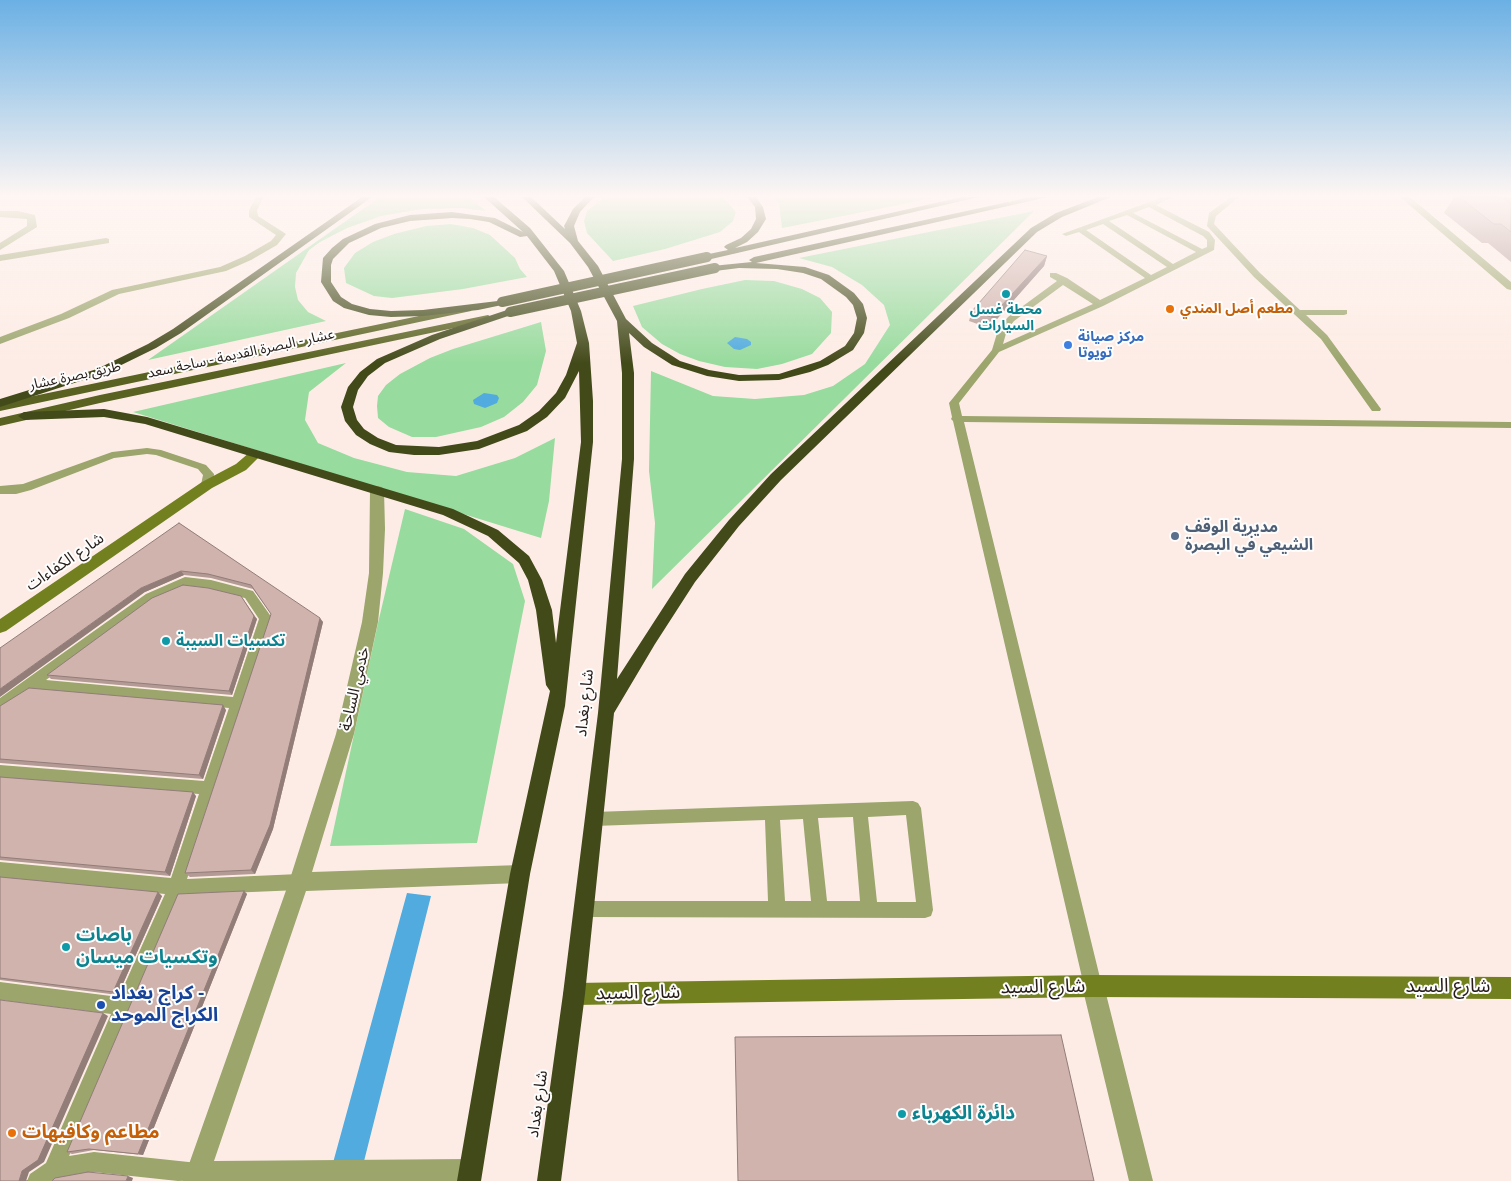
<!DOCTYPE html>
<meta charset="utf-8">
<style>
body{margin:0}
canvas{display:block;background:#fdece5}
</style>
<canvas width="1511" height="1181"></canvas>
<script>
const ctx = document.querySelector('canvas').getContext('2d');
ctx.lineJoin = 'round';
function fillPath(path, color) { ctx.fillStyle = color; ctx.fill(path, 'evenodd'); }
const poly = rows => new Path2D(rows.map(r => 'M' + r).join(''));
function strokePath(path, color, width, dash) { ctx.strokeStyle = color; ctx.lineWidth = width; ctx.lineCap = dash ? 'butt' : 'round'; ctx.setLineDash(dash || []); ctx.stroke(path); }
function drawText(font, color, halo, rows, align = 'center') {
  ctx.font = font + ' "Noto Serif","Noto Sans Arabic",serif'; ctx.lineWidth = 4; ctx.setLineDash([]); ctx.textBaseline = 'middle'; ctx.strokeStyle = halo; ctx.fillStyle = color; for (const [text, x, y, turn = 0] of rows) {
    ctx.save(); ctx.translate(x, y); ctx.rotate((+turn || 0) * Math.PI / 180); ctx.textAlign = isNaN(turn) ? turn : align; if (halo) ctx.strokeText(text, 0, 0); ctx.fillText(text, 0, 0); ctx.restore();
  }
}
fillPath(poly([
 [380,197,469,197,486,211,462,208,422,209,381,216,347,228,320,242,309,250,296,273,295,287,298,300,308,312,326,321,148,360],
 [604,197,723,197,736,212,733,221,720,232,665,249,613,261,587,233,584,221,587,211],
 [771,197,939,197,782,228,779,203],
 [1034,211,652,589,655,523,649,471,651,371,713,396,755,399,804,395,833,386,865,364,890,325,884,305,862,285,832,267,799,258],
 [451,224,473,228,490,235,515,258,520,269,527,277,463,289,392,298,374,296,346,283,344,268,355,253,373,242,394,234,426,226],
 [745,280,774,281,802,289,820,298,832,312,831,333,812,354,782,364,757,369,725,367,699,361,680,354,662,344,642,327,633,306,702,289],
 [541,322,546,351,537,385,523,402,504,417,481,427,436,437,412,437,389,427,378,418,377,406,378,396,386,385,400,374,430,358,453,349],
 [346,363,309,392,305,420,318,443,354,458,407,472,456,476,515,458,555,438,549,501,541,538,133,412],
 [405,509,464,529,513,564,525,601,477,843,330,846,378,623]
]), '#98db9e');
fillPath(poly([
 [735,337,747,339,751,342,751,345,740,350,734,349,727,343],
 [484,393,497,395,499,398,497,403,485,408,474,404,473,400],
 [407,893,431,896,359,1181,328,1181]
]), '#51abde');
fillPath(poly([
 [1163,197,1174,197,1156,205,1209,232,1215,240,1214,250,1103,306,999,352,959,403,962,416,1511,422,1511,428,964,422,1102,986,1099,992,1093,995,1087,992,1084,986,953,421,951,419,952,417,949,403,992,350,998,330,1008,317,1057,281,1050,277,1050,273,1056,273,1067,278,1100,300,1145,278,1079,232,1066,236,1062,234,1163,197],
 [1149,207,1203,236,1207,240,1207,247,1202,249,1133,213,1149,207],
 [1127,215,1196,252,1173,264,1109,221,1127,215],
 [1103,224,1167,267,1151,275,1086,230,1103,224],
 [1063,285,1093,304,1003,344,1007,330,1014,321,1063,285],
 [1231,197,1239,197,1216,216,1214,224,1260,273,1300,310,1347,310,1347,314,1344,315,1306,315,1327,335,1381,409,1380,411,1372,411,1321,339,1254,277,1207,226,1209,213,1231,197],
 [147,448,161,450,206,465,214,474,213,485,211,488,203,488,201,485,203,475,198,469,156,455,147,454,114,458,31,490,16,494,0,494,0,486,23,484,112,452,147,448],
 [185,577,211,580,253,591,272,618,187,879,299,874,305,876,307,882,305,888,299,890,181,895,69,1156,94,1152,198,1163,205,1166,208,1173,205,1180,178,1181,94,1172,60,1178,58,1181,27,1181,30,1174,46,1163,111,1014,0,1000,0,982,119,997,165,894,0,878,0,862,171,878,199,794,0,779,0,765,204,781,229,708,33,690,0,712,0,698,146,594,185,577],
 [186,587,211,590,245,598,259,619,233,697,46,680,154,600,186,587],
 [913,801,918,803,921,808,933,910,931,916,925,918,584,917,578,915,576,909,578,903,584,901,768,901,765,820,594,826,589,824,586,819,589,814,594,812,913,801],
 [906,815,916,902,877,902,868,817,906,815],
 [853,817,860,901,827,901,818,818,853,817],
 [803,819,811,901,785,901,780,820,803,819]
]), '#9ba56c');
fillPath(poly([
 [256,197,264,197,257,210,258,216,286,234,277,245,251,260,226,271,119,294,69,318,0,344,0,337,61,314,112,290,220,267,245,256,271,241,276,235,249,217,249,210,256,197],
 [1400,197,1410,197,1511,282,1511,290,1507,289,1400,197],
 [0,211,18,211,35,215,37,227,0,250,0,243,27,226,27,219,0,217,0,211],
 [106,238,109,239,109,243,0,261,0,255,106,238],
 [377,486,382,487,384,490,385,529,383,573,378,622,354,734,312,872,520,865,527,867,530,874,527,881,520,883,306,891,214,1161,470,1159,479,1162,482,1171,479,1180,475,1181,183,1181,289,882,336,734,362,622,369,573,370,490,372,487,377,486],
 [1093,975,1101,978,1104,986,1153,1181,1129,1181,1082,986,1085,978,1093,975]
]), '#9ba56c');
fillPath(poly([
 [255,451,261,455,246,470,212,488,6,631,0,633,0,619,202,482,236,464,250,452,255,451],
 [1093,975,1511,977,1511,999,1093,997,574,1005,566,1002,563,994,566,986,574,983,1093,975]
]), '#73801f');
fillPath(poly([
 [467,306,471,307,472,309,471,311,0,411,0,403,467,306],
 [488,315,493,318,492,320,100,403,0,426,0,418,100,395,488,315]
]), '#596221');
fillPath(poly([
 [362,197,372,197,181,333,156,348,105,373,0,407,0,399,97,369,148,344,173,329,362,197],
 [484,197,494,197,530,228,564,271,581,311,589,343,593,401,593,442,565,706,530,874,481,1181,457,1181,510,874,550,691,546,685,536,610,528,580,519,563,488,536,443,515,145,424,104,417,24,420,18,416,24,412,104,409,147,417,453,509,498,530,529,556,542,580,552,610,556,643,581,442,579,371,565,398,547,417,527,431,479,449,439,455,414,455,389,452,370,444,356,435,345,421,341,407,348,387,360,372,377,359,432,335,510,309,515,312,514,314,440,339,385,363,368,376,358,390,353,407,357,420,364,429,378,438,396,445,439,447,477,441,519,425,539,411,556,393,566,375,577,343,571,311,554,271,527,236,520,237,489,222,470,219,452,218,410,221,381,228,349,243,333,259,331,265,331,282,341,297,352,304,370,309,391,311,423,310,506,300,507,302,506,304,502,305,478,310,423,316,391,317,369,315,344,308,333,301,321,282,323,258,332,248,343,239,375,224,410,215,452,212,495,218,523,232,484,197],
 [522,197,531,197,565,229,564,226,573,209,585,197,594,197,580,212,574,226,578,241,598,266,626,319,652,343,680,361,709,370,739,375,779,374,820,361,845,346,854,333,857,318,853,305,846,297,821,279,803,273,777,269,739,268,715,271,712,270,712,266,752,262,749,260,754,257,1031,197,1048,197,756,263,805,267,829,275,854,293,863,304,867,318,864,333,853,350,828,365,810,372,779,380,739,381,707,376,672,365,644,347,629,333,634,373,634,459,617,679,685,574,729,520,771,474,1031,228,1056,213,1098,197,1111,197,1062,217,1037,232,781,480,739,526,695,582,655,644,614,713,585,994,561,1181,537,1181,563,994,598,713,622,459,622,373,617,321,588,267,570,243,522,197],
 [747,197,756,197,763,207,766,219,758,232,747,242,735,248,962,197,979,197,707,260,704,259,704,255,728,250,724,247,726,245,741,238,751,229,756,219,755,207,747,197]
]), '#434a1a');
strokePath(poly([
 [502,302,707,257],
 [510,312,715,268]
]), '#434a1a', 10);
fillPath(poly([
 [1454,197,1511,197,1511,262,1488,243,1482,243,1444,213],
 [1047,256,1044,266,989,328,969,321,972,311],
 [179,523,323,622,273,829,255,874,190,877,185,873,271,614,253,589,211,578,184,575,145,592],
 [241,596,257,619,232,695,51,679,47,675],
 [0,706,226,710,203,779,0,763],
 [0,777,196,796,170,876,0,860],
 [0,877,162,896,118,995,0,980],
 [244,891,247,894,143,1155,94,1150,72,1154,67,1152]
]), '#b39a95');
fillPath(poly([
 [1047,256,1044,266,989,328,991,317],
 [181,571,184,575,145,592,0,697,0,689,141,588],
 [254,616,257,619,232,695,229,691],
 [320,618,323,622,273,829,255,874,251,870],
 [223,705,226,710,203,779,199,775],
 [193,792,196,796,170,876,165,872],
 [244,891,247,894,143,1155,138,1154],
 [158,892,162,896,118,995,113,992],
 [103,1013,108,1016,44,1162,29,1172,26,1181,19,1181,22,1171],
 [128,1176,133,1178,132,1181,126,1181]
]), '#927d79');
const building = poly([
 [1459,197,1502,197,1511,204,1511,232,1501,224,1494,224,1459,197],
 [1025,250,1047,256,991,317,972,311,1025,250],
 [179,523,320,618,270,825,251,870,185,873,271,614,251,585,208,574,181,571,141,588,0,689,0,648,179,523],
 [183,585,208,588,241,596,254,616,229,691,47,675,152,598,183,585],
 [29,688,223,705,199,775,0,759,0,706,29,688],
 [0,777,193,792,165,872,0,857,0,777],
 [0,877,158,892,113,992,0,978,0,877],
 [244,891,138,1154,89,1149,67,1152,178,894,244,891],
 [0,1000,103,1013,38,1160,22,1171,19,1181,28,1181,0,1181,0,1000],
 [1061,1035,1094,1181,738,1181,735,1037,1061,1035],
 [88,1172,128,1176,126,1181,52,1181,55,1178,88,1172]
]);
fillPath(building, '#d0b3ad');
strokePath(building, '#927d79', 1);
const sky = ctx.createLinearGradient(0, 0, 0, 363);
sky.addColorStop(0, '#6bb0e4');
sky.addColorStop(0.54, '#fef6f3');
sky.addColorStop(1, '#fef6f300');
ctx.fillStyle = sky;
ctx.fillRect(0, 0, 1511, 363);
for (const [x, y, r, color] of [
 [1006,294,5,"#0f9aa8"],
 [1170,309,5,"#e8710a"],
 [1068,345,5,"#3f7fe0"],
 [1175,536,5,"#5c6f8a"],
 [166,641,5,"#0f9aa8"],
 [66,947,5,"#0f9aa8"],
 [101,1005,5,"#1a4fb4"],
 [902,1114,5,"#0f9aa8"],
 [12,1133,5,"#e8710a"]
]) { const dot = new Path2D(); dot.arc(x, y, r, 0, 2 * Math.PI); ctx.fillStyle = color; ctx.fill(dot); strokePath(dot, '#fdfdfd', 2); }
drawText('bold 14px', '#c56008', '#fdfdfd', [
 ["مطعم أصل المندي",1180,309]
], 'left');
drawText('bold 14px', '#0d838f', '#fdfdfd', [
 ["محطة غسل",1006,310],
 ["السيارات",1006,326]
]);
drawText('bold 14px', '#366cbe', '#fdfdfd', [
 ["مركز صيانة",1078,337],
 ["تويوتا",1078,353]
], 'left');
drawText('14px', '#261c18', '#fdfdfd', [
 ["عشار - البصرة القديمة - ساحة سعد",241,354,-12],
 ["طريق بصرة عشار",75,376,-12]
]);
drawText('bold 16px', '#4e5e75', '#fdfdfd', [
 ["مديرية الوقف",1185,527],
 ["الشيعي في البصرة",1185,545]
], 'left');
drawText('16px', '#261c18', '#fdfdfd', [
 ["شارع الكفاءات",65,562,-34],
 ["خدمي الساحة",355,689,-77],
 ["شارع بغداد",585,703,-84],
 ["شارع بغداد",538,1104,-82]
]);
drawText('bold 16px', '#0d838f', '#fdfdfd', [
 ["تكسيات السيبة",176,641]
], 'left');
drawText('bold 19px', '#0d838f', '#fdfdfd', [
 ["باصات",76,936],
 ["وتكسيات ميسان",76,958],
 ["دائرة الكهرباء",912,1114]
], 'left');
drawText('19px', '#261c18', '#fdfdfd', [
 ["شارع السيد",1043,987,-1],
 ["شارع السيد",1448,987],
 ["شارع السيد",638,993,-1]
]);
drawText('bold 19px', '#164399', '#fdfdfd', [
 ["كراج بغداد -",111,994],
 ["الكراج الموحد",111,1016]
], 'left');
drawText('bold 19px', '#c56008', '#fdfdfd', [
 ["مطاعم وكافيهات",22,1133]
], 'left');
</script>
